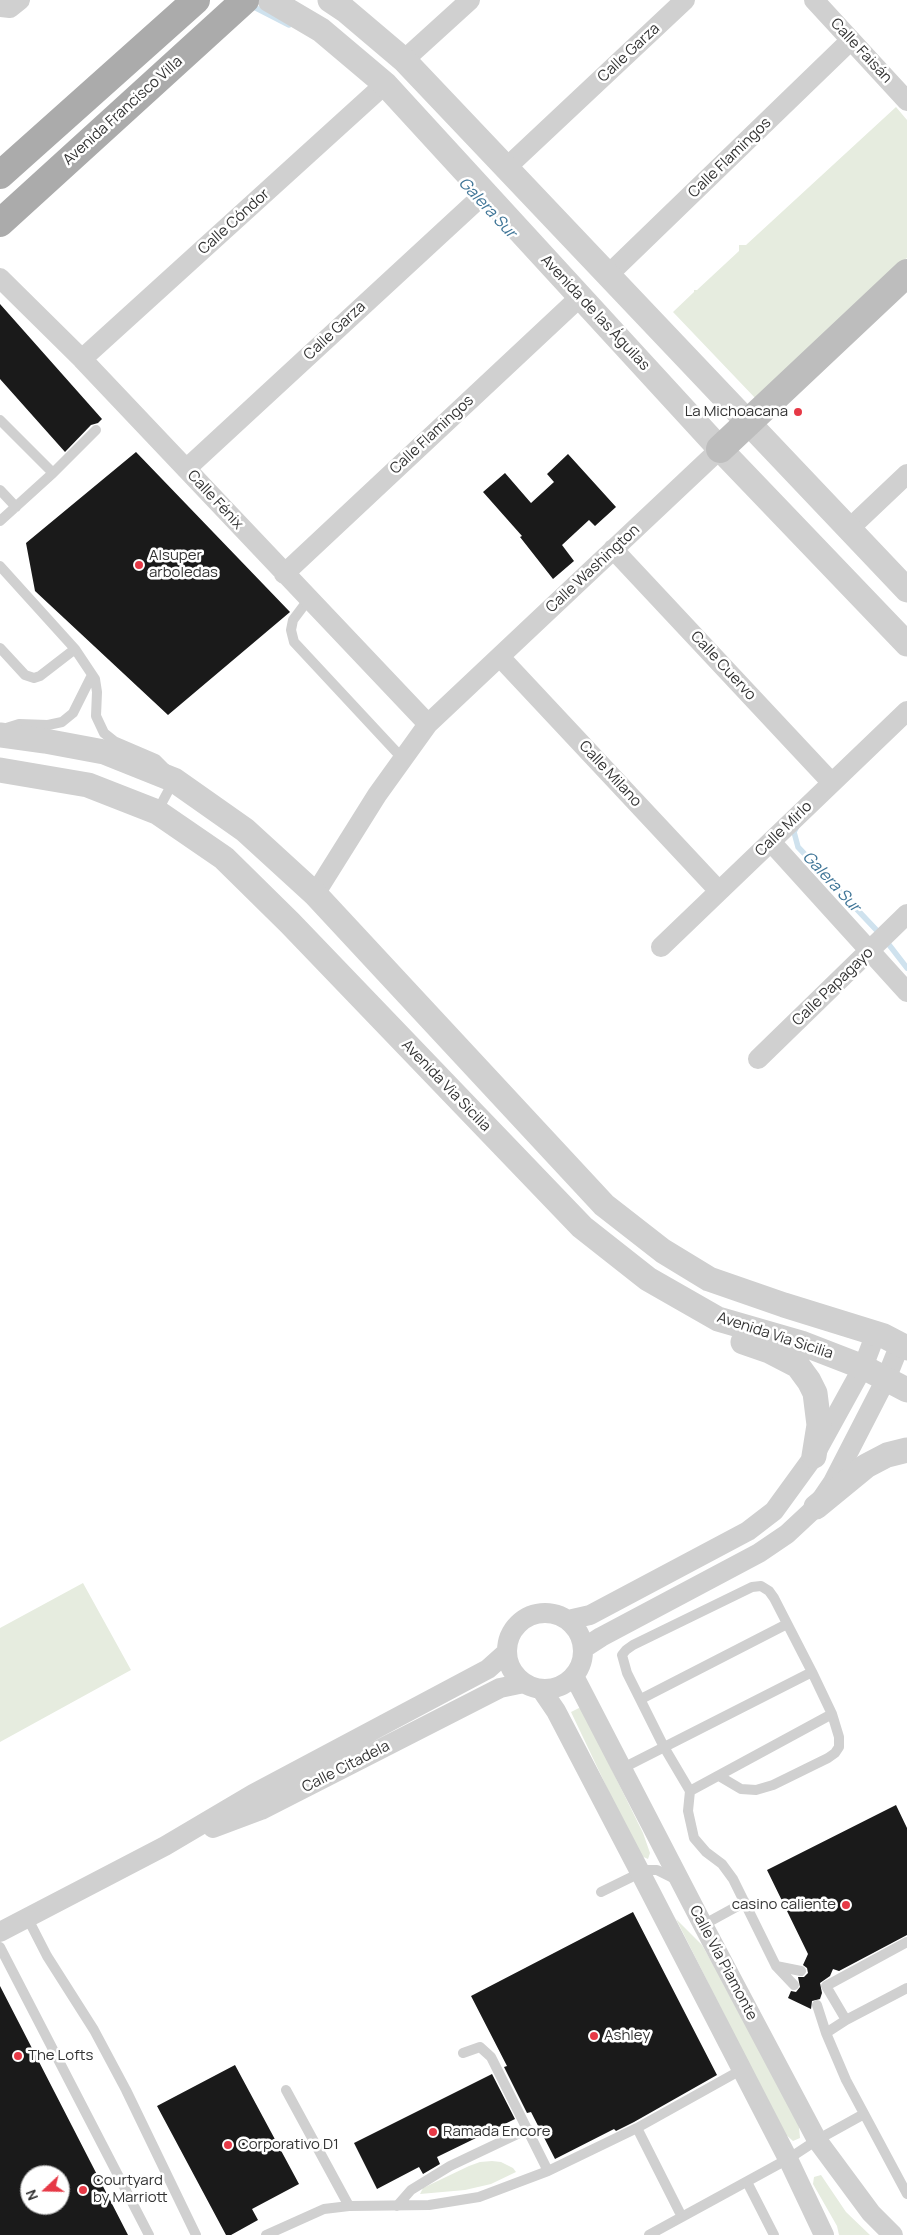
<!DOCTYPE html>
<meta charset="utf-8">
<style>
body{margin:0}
#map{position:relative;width:907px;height:2235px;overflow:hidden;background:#fff;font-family:Manrope,sans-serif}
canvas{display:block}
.north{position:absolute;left:20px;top:2165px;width:50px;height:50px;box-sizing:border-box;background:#fff;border:1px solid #adadad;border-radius:50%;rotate:249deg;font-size:14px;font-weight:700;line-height:20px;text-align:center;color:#333}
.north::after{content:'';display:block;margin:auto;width:18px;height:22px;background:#e63946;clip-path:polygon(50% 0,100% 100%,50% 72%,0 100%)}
</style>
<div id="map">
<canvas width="907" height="2235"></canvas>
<div class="north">N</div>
</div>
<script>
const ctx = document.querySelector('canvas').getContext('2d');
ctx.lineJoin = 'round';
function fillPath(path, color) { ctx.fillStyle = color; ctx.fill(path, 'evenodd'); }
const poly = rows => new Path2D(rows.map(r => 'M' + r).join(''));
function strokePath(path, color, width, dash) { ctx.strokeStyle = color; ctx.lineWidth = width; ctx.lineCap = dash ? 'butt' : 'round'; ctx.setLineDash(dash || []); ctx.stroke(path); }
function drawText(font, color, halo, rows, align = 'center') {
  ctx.font = font + ' Manrope,sans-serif'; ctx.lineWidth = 5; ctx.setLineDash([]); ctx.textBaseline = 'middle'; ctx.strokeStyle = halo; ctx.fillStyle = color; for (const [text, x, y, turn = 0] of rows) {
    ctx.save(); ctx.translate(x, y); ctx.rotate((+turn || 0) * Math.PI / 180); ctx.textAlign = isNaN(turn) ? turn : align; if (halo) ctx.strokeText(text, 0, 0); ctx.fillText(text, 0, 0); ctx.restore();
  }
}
fillPath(poly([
 [896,107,907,120,907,258,757,400,673,312,694,292,694,290,697,290,739,251,739,245,746,245],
 [83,1583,131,1670,0,1742,0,1628],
 [579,1708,582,1709,643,1833,650,1853,648,1859,639,1855,571,1712],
 [676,1919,702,1945,777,2076,799,2127,800,2138,793,2141,784,2133],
 [492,2161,501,2162,513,2168,516,2172,491,2184,465,2190,420,2194,423,2188,469,2166,480,2162],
 [821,2175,846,2212,870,2235,839,2235,837,2226,813,2184,814,2177]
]), '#e6ecdf');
strokePath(poly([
 [250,5,289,25],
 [797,826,794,832,798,847,883,937,907,968]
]), '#cfe2ee', 5.5);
fillPath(poly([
 [0,304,102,419,98,423,91,425,65,452,0,379],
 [136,452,290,612,168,715,35,591,26,543],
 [568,454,616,507,595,526,589,520,562,545,574,561,553,579,520,537,522,536,483,492,505,473,531,503,554,482,547,474],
 [896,1805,907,1828,907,1935,839,1971,833,1969,830,1976,820,1983,822,1993,820,1999,812,2001,811,2009,788,1998,791,1991,796,1992,800,1987,798,1977,804,1977,808,1973,807,1968,803,1965,808,1954,767,1870],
 [633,1912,717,2075,634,2122,616,2131,614,2129,555,2159,531,2112,527,2113,504,2067,507,2066,471,1996],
 [0,1986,72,2126,128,2235,0,2235],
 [30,2175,60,2175,60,2205,30,2205],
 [235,2065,299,2184,252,2209,258,2220,231,2235,226,2235,157,2106],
 [492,2074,515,2119,437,2157,440,2164,423,2174,419,2167,377,2189,354,2143]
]), '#1a1a1a');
strokePath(poly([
 [0,420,53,473,0,521],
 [53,473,96,430],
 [0,490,16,507],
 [0,566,75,649,95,679,97,692,96,716,104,733,114,741,156,759,168,771,174,780,157,812],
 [308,600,293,620,291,630,294,642,402,758],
 [0,648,25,675,34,678,40,676,75,649],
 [3,729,19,724,48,725,62,722,73,713,92,675],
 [641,1699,787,1624],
 [623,1768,812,1672],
 [719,1776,741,1789,756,1790,773,1785,828,1758,835,1753,839,1747,839,1737,832,1714,812,1672,774,1598,769,1591,761,1586,752,1587,633,1645,626,1650,622,1655,627,1673,664,1747,690,1791,688,1811,694,1838,706,1852,722,1864,733,1879,776,1966,794,1985],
 [690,1791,832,1714],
 [601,1892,646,1870,657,1870,675,1879],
 [27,1917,47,1956,94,2030,126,2090,196,2235],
 [703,1925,745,1902],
 [0,1947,149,2235],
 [776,1966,801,1971],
 [907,1988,846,2020,826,2033,846,2080,907,2194],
 [817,2005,826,2033],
 [846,2020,826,1986,907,1942],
 [463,2053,480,2047,491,2057,548,2171],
 [286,2090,349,2206],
 [637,2128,682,2217],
 [747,2182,774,2235],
 [397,2206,411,2190,450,2166,528,2129],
 [266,2235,324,2209,349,2206,429,2205,479,2197,548,2171,637,2128,741,2070],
 [649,2235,788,2159,817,2140,864,2114]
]), '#d0d0d0', 10);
strokePath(poly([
 [814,0,907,101],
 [0,7,10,8,20,0],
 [404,60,470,0],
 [506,168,685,0],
 [608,275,851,40],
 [0,278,82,359,428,724],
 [82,359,385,84],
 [186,469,484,194],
 [850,528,907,474],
 [613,549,832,783],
 [284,574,580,297],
 [500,657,719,891],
 [771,842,907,992],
 [315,894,377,795,428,724,720,449],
 [661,947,907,711],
 [758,1059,907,914],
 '507 1651a38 38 0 1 1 76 0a38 38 0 1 1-76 0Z',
 [568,1620,590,1615,748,1531,774,1511,814,1456,863,1367,876,1333],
 [584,1648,601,1637,759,1553,787,1534,816,1507,833,1482,886,1379,900,1344],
 [574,1676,703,1925,817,2140,871,2213,893,2235],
 [541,1689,556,1711,640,1872,788,2159,824,2235],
 [213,1828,261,1810,500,1688,524,1683],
 [0,1932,165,1846,253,1794,488,1669,507,1652]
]), '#d0d0d0', 20);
strokePath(poly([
 [270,0,321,30,385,84,720,449,907,644],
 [330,0,345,10,404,60,907,590],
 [0,735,45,741,104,752,174,780,245,830,315,894,604,1205,663,1251,709,1279,784,1305,884,1336,907,1348],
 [0,770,88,785,157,812,224,858,290,923,582,1227,648,1279,718,1319,801,1343,863,1367,907,1390],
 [743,1342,769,1351,798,1366,809,1381,815,1393,819,1425,814,1456],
 [816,1507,866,1466,887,1455,907,1450]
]), '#d0d0d0', 25);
strokePath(poly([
 [720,449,907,273]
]), '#bdbdbd', 28);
strokePath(poly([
 [0,175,196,0],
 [0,223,245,0]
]), '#ababab', 28);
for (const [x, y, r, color] of [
 [798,412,5,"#e63946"],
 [139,565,5,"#e63946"],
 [846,1905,5,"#e63946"],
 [594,2036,5,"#e63946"],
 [18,2056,5,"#e63946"],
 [433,2132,5,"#e63946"],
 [228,2145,5,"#e63946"],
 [83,2190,5,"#e63946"]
]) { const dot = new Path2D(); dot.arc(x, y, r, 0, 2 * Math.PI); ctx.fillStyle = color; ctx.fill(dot); strokePath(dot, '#fff', 2); }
drawText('15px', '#333', '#fff', [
 ["Calle Faisán",861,51,47],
 ["Calle Garza",629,53,-43],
 ["Avenida Francisco Villa",123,111,-42],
 ["Calle Flamingos",730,158,-44],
 ["Calle Cóndor",234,222,-42],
 ["Avenida de las Águilas",595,313,47],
 ["Calle Garza",335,331,-43],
 ["Calle Flamingos",432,435,-43],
 ["Calle Fénix",215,500,47],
 ["Calle Washington",593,569,-43],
 ["Calle Cuervo",723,666,47],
 ["Calle Milano",610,774,47],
 ["Calle Mirlo",784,829,-44],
 ["Calle Papagayo",833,987,-44],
 ["Avenida Via Sicilia",446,1086,46],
 ["Avenida Via Sicilia",775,1336,18],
 ["Calle Citadela",346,1767,-27],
 ["Calle Vía Piamonte",723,1963,62]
]);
drawText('15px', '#333', '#fff', [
 ["La Michoacana",788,412,"right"],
 ["Alsuper",149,556],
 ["arboledas",149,573],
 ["casino caliente",836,1905,"right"],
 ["Ashley",604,2036],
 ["The Lofts",28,2056],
 ["Ramada Encore",443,2132],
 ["Corporativo D1",238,2145],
 ["Courtyard",93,2181],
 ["by Marriott",93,2198]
], 'left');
drawText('italic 16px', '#3f7597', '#fff', [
 ["Galera Sur",487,208,47],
 ["Galera Sur",831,882,47]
]);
</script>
